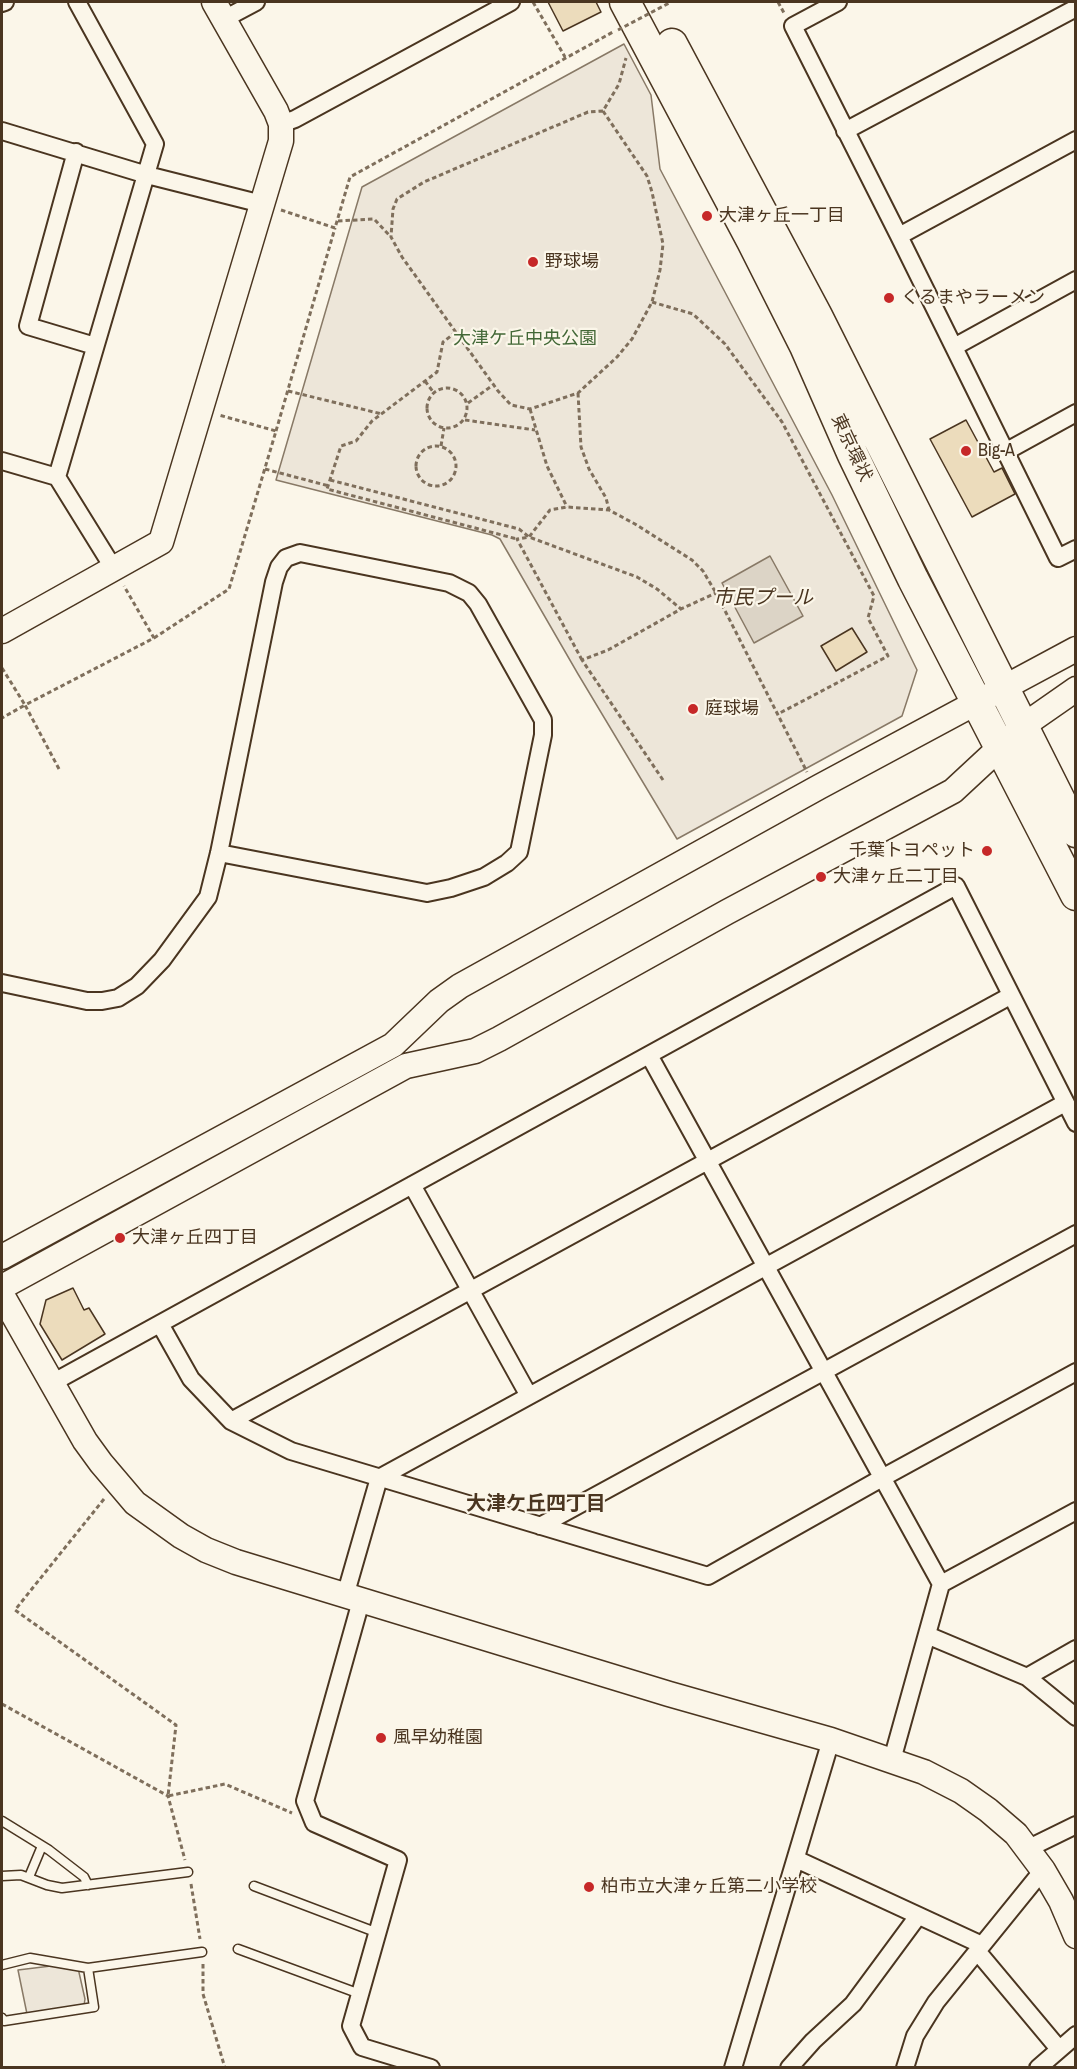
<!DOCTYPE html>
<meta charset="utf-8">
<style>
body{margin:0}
#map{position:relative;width:1077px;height:2069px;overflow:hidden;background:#fbf6e9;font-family:"Archivo Narrow",sans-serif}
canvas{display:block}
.frame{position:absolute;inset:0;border:3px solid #4a3520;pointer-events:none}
</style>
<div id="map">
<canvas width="1077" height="2069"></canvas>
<div class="frame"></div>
</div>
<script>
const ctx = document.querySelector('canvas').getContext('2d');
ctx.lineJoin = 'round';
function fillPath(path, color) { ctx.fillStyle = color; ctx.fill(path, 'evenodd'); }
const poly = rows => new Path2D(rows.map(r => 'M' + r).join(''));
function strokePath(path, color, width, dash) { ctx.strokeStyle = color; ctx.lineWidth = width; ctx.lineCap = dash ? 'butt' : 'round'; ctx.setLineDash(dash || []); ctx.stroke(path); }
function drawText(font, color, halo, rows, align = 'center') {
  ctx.font = font + ' "Archivo Narrow","Noto Sans JP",sans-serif'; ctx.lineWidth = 4.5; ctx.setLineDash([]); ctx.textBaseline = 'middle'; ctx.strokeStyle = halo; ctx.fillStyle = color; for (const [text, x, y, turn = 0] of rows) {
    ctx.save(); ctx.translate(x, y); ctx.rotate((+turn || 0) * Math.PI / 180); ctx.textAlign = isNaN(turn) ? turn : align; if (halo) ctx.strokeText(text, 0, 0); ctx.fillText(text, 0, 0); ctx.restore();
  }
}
const green = poly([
 [624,44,651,95,660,169,832,495,917,670,902,716,677,839,578,674,500,539,492,535,276,480,362,187,624,44],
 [59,1965,78,1968,85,1999,84,2005,27,2014,18,1970,59,1965]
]);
fillPath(green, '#ede6d9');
strokePath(green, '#887966', 1.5);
const water = poly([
 [770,556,803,616,754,643,722,583,770,556]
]);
fillPath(water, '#dcd4c6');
strokePath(water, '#887966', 1.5);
const building = poly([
 [548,2,596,2,601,12,563,31,548,2],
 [966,420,994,472,1002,468,1015,494,972,517,930,439,966,420],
 [852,628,867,652,836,671,821,646,852,628],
 [73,1288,84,1310,89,1308,105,1334,62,1360,40,1324,46,1300,73,1288]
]);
fillPath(building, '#ecdcbc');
strokePath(building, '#4a3520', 1.5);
const lane = poly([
 [2,1821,49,1850,84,1877,88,1885],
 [2,1876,21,1875,47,1885,62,1888,188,1872],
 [29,1877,42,1846],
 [254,1886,378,1933],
 [238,1949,360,1994],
 [2,1965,30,1958,88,1968,202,1952],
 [2,2018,4,2021,94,2007,88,1968]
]);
const street = poly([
 [838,2,793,26,899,236,1058,558,1076,549],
 [2,3,5,2],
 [224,19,256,2],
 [281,124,295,119,511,2],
 [2,131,147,175,262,204],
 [845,131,1076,8],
 [76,152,28,326,95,346],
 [899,236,1076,140],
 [954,347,1076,280],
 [1005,452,1076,413],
 [2,461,57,477,114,569],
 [57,477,155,144,77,2],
 [2,983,87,1001,102,1001,118,998,137,986,162,960,208,897,219,853,274,582,279,567,286,558,300,553,449,583,469,593,478,604,543,720,543,735,519,852,507,863,484,877,451,888,427,893,219,853],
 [649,1055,941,1584,892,1760],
 [412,1185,529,1396],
 [160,1324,191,1379,231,1421,291,1451,708,1576,882,1478,1076,1372],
 [52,1383,956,886,1076,1123],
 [231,1421,1010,996],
 [540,1526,1076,1234],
 [941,1584,1076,1511],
 [345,1596,379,1478,1065,1103],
 [361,1601,305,1801,314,1823,398,1860,351,2026,362,2047,431,2068],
 [927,1635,1027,1677,1076,1717],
 [1027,1677,1076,1649],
 [1027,1849,1076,1825],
 [796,1859,982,1945],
 [977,1951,1059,2049],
 [733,2068,831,1740],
 [789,2068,813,2041,853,2004,918,1916],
 [905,2068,915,2036,936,2002,1043,1870],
 [1038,2068,1076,2035]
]);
const secondary = poly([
 [2,631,161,542,281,141,281,124,276,111,214,2],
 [2,1257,393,1045,439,1001,460,986,819,787,1076,649],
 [2,1287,406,1066,475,1051,499,1039,727,912,953,791,1023,726,1076,689],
 [2,1295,85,1441,101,1463,135,1503,181,1536,206,1550,236,1562,669,1694,831,1740,924,1772,961,1791,988,1810,1016,1834,1043,1870,1061,1901,1076,1936]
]);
const highway = poly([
 [625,2,752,241,805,346,853,455,913,579,1076,895],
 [672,44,816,314,1076,832]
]);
strokePath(lane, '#4a3520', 11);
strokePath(street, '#4a3520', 20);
strokePath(secondary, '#4a3520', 27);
strokePath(highway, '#4a3520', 33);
strokePath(poly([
 [533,2,565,57],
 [778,2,784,13],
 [603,111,647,176,652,192,663,244,660,270,652,302,632,339,617,357,578,393,530,409,511,405,498,391,402,257,391,237,393,209,397,199,424,182,588,112,603,111,619,84,626,58],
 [281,210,335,228,350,177,613,32],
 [338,221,374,219,391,237],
 [652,302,693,314,725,344,782,422,874,596,868,618,888,656,778,714],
 [456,332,443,342,437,372,372,421,356,441,341,446,327,489,517,539],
 [425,381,434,393],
 '427 408a20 20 0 1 1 40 0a20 20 0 1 1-40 0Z',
 [288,391,382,414],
 [578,393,581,447,589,469,606,498,609,510],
 [468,403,493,385],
 [530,409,547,466,567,507],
 [465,420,535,430],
 [276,431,335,228],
 '416 466a20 20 0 1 1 40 0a20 20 0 1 1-40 0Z',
 [441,446,444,428],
 [265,469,329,486],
 [330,480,519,529,529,537,637,577,657,589,681,609],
 [154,638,229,589,276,431,219,415],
 [582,660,517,539,529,537,550,510,567,507,609,510,635,524,692,560,703,571,716,593],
 [2,668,25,705,2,718],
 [59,769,25,705,154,638,124,586],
 [663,780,582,660,608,650,681,609,716,593,807,772],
 [104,1499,15,1610,176,1725,168,1796,225,1784,292,1813],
 [2,1704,168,1796,185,1860],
 [191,1884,200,1939],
 [203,1964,203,1994,225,2068]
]), '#7f6f5c', 3, [4.5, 3]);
strokePath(lane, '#fbf6e9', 8);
strokePath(street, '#fbf6e9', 16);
strokePath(secondary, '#fbf6e9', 24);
strokePath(highway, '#fbf6e9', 30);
strokePath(poly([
 [618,30,671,2]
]), '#7f6f5c', 3, [4.5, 3]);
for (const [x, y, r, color] of [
 [707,216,6,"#c62828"],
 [533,262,6,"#c62828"],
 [889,298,6,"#c62828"],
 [966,451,6,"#c62828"],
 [693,709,6,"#c62828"],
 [987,851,6,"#c62828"],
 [821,877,6,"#c62828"],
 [120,1238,6,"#c62828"],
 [381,1738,6,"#c62828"],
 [589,1887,6,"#c62828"]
]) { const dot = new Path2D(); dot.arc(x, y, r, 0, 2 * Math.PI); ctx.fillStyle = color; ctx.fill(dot); strokePath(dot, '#fbf6e9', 2); }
drawText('18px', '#4a3520', '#fbf6e9', [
 ["大津ヶ丘一丁目",719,216],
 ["野球場",545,262],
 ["くるまやラーメン",901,298],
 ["Big-A",978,451],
 ["庭球場",705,709],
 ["千葉トヨペット",975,851,"right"],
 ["大津ヶ丘二丁目",833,877],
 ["大津ヶ丘四丁目",132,1238],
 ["風早幼稚園",393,1738],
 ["柏市立大津ヶ丘第二小学校",601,1887]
], 'left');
drawText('18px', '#436837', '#fbf6e9', [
 ["大津ケ丘中央公園",525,339]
]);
drawText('18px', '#4a3520', '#fbf6e9', [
 ["東京環状",851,448,65]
]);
drawText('italic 20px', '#4a3520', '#fbf6e9', [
 ["市民プール",763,599]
]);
drawText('bold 20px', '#4a3520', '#fbf6e9', [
 ["大津ケ丘四丁目",536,1505]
]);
</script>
